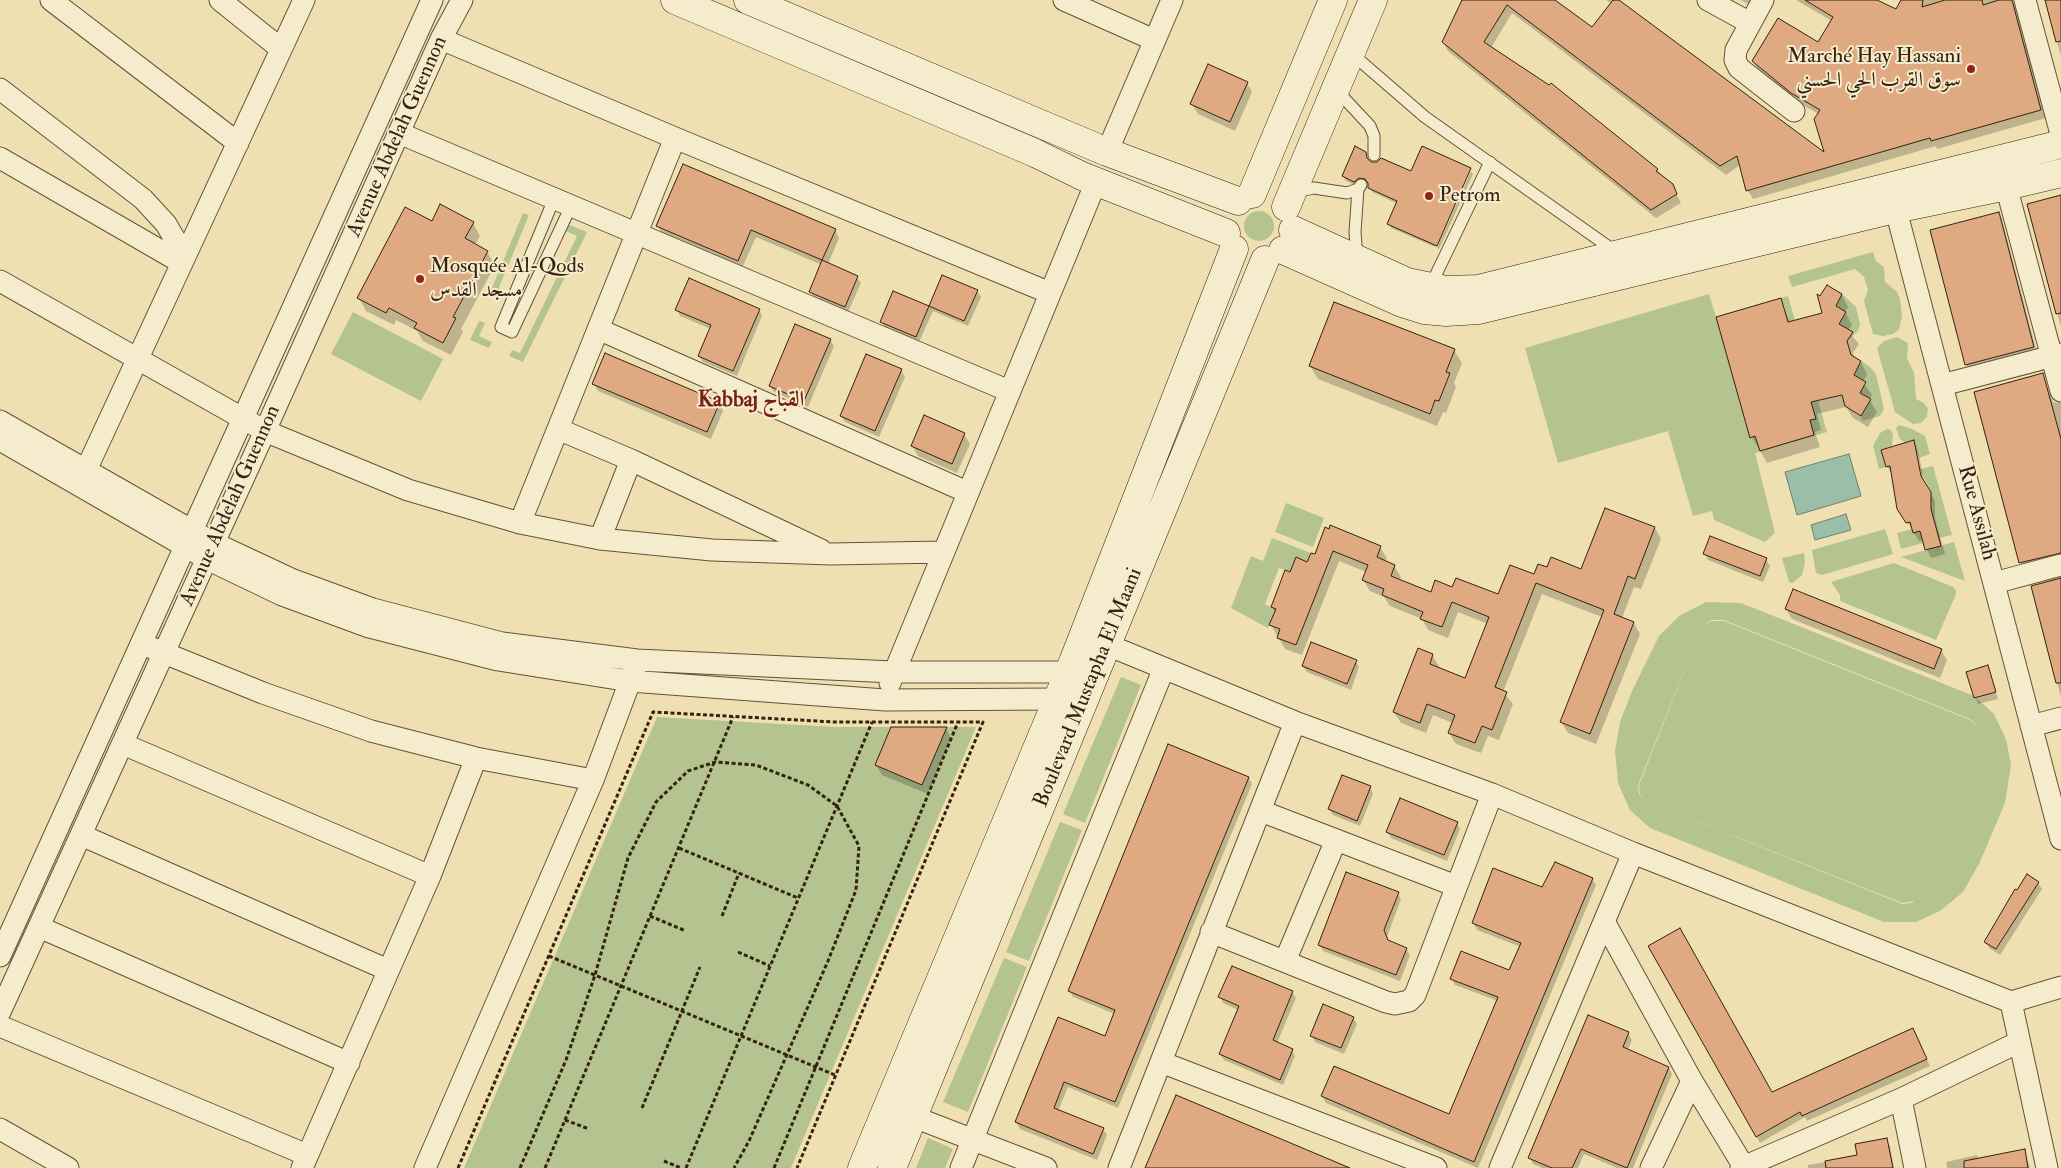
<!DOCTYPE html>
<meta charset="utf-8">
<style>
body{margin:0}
canvas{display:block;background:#efe0b2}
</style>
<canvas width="2061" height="1168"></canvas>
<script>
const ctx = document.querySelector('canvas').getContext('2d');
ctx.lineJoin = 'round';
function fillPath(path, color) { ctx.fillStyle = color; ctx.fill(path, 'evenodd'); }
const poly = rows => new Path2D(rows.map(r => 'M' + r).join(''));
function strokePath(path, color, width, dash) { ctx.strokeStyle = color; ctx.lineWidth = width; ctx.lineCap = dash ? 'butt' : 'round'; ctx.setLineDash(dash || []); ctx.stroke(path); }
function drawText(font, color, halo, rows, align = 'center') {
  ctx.font = font + ' "IM FELL Double Pica",Amiri,serif'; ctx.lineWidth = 4; ctx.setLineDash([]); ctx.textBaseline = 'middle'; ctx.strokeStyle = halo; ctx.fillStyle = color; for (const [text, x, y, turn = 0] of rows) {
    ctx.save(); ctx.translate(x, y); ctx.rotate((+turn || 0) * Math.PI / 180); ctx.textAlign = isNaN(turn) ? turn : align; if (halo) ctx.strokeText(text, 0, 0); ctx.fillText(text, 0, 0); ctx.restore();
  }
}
fillPath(poly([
 '1244 226a15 15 0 1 1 30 0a15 15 0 1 1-30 0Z',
 [523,213,529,215,498,290,492,288],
 [567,224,587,232,523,362,509,356,512,350,520,353,577,236,564,230],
 [1873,252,1876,261,1884,267,1885,282,1897,292,1900,299,1902,316,1899,329,1893,334,1883,336,1873,334,1864,301,1868,290,1864,277,1855,269,1792,287,1788,276],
 [1709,294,1716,317,1788,296,1827,432,1755,453,1775,533,1765,542,1714,520,1712,511,1693,516,1668,431,1558,463,1525,348],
 [1842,294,1856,307,1860,324,1858,331,1847,341,1853,332,1839,324,1846,312,1836,306],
 [353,312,443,359,421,401,331,354],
 [479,321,485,323,479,336,492,342,489,348,470,340],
 [1897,337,1908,343,1907,358,1914,373,1916,399,1924,403,1928,409,1927,417,1921,423,1913,424,1895,412,1877,348,1884,341],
 [1861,361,1870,367,1876,374,1884,409,1880,416,1862,421,1861,416,1871,399,1860,393,1865,382,1854,375],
 [1899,425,1910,428,1925,436,1930,454,1919,458,1914,441,1906,443,1900,439,1896,428],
 [1887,429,1891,430,1893,435,1892,446,1881,450,1886,467,1879,469,1873,446,1880,433],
 [1933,466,1952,535,1939,538,1934,521,1927,523,1931,509,1931,492,1920,469],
 [1286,503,1324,518,1313,547,1275,532],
 [1885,529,1893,554,1822,575,1816,573,1812,550],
 [1912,529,1913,533,1920,531,1923,543,1901,549,1897,533],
 [1272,538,1311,553,1307,562,1296,557,1290,572,1279,568,1265,604,1276,609,1268,628,1231,608,1251,556,1263,561],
 [1954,542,1965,581,1901,557],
 [1804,553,1805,562,1802,575,1793,583,1789,582,1782,558],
 [1894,563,1953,587,1956,590,1956,594,1936,640,1840,601,1840,595,1831,582],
 [1706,602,1741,603,1974,696,1994,714,2006,739,2011,765,2005,803,1979,864,1963,892,1940,911,1916,922,1884,922,1650,828,1630,810,1618,783,1615,751,1620,722,1632,691,1659,636,1679,616],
 [1711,620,1724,620,1970,719,1981,729,1970,720,1724,621,1711,621,1702,627,1639,785,1640,794,1647,801,1902,903,1914,901,1912,903,1902,904,1647,801,1639,794,1638,785,1702,627],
 [1121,677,1141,685,1085,823,1063,814],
 [657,717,835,727,976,727,791,1168,464,1168],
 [1060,822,1082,830,1029,961,1006,952],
 [1004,958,1027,967,968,1112,943,1102],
 [928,1138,953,1149,945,1168,916,1168]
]), '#b4c390');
const water = poly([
 [1849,454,1861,496,1797,515,1785,472,1849,454],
 [1846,514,1851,530,1815,540,1811,525,1846,514]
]);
fillPath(water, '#9abea8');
strokePath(water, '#72806b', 1);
fillPath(poly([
 [1463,0,1551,0,1592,29,1612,4,1606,0,1619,0,1826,156,1819,114,1797,102,1758,70,1753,61,1818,44,1832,21,1796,0,1874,0,1896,11,1903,0,2012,0,2016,7,2046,118,1937,149,1936,146,1753,199,1748,191,1740,165,1726,175,1512,13,1491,48,1657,170,1672,185,1681,203,1656,218,1448,51,1443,42],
 [1741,0,1757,0,1753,7],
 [2046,0,2061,0,2061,56],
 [1247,83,1252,92,1235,131,1198,114,1192,104],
 [1366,153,1369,162,1411,173,1470,169,1435,247,1391,228,1389,224,1398,204,1372,192,1369,183,1361,182,1357,186,1346,181,1343,176],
 [1471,171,1473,174,1439,249,1437,248],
 [2061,196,2061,327,2029,205],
 [1998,213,2002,219,2037,353,1970,371,1966,365,1931,231],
 [432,223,473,223,480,236,475,245,487,252,495,265,461,329,463,332,451,355,423,341,417,331,396,320,394,325,366,311,359,298],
 [658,226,835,230,839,238,828,264,857,277,861,283,848,312,814,298,811,292,822,265,756,237,742,268,662,234],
 [943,276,977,291,981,297,968,326,933,311,919,342,885,328,882,322,894,292,930,307],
 [1827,286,1842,295,1848,307,1845,312,1852,325,1848,331,1859,344,1853,353,1855,359,1861,362,1867,374,1863,382,1872,395,1869,399,1877,412,1868,427,1853,418,1846,407,1817,414,1821,430,1815,432,1820,447,1767,463,1752,437,1780,299,1790,323,1823,314,1820,298],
 [677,310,759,310,762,316,737,376,703,362,699,356,711,329,680,316],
 [830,340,834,346,808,407,774,392,770,386],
 [1454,350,1462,363,1454,383,1456,387,1446,413,1443,412,1437,426,1318,379,1310,366],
 [901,370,905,377,879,437,845,422,841,416],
 [2043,375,2053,402,2061,403,2061,559,2024,569,2021,563,1976,393],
 [594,384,719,403,723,411,711,439,598,391],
 [964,434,970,444,957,473,918,456,912,446],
 [1914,442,1918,450,1925,485,1935,501,1935,518,1945,554,1931,558,1923,540,1919,541,1904,517,1892,475,1887,466],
 [1606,509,1655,528,1661,539,1641,589,1634,587,1622,618,1634,623,1640,634,1596,744,1568,733,1561,722,1602,617,1542,594,1503,692,1513,704,1499,740,1488,736,1481,753,1456,744,1449,733,1453,723,1433,715,1426,733,1401,723,1394,712,1432,655,1439,666,1438,669,1466,680,1488,624,1458,612,1448,638,1428,630,1422,619,1390,606,1384,597,1370,591,1363,580,1366,572,1339,561,1302,655,1285,649,1271,625,1276,613,1272,607,1291,574,1315,556,1326,529,1380,547,1387,558,1385,562,1394,566,1401,577,1399,581,1432,593,1453,589,1499,596,1547,569,1582,571],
 [1705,553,1766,559,1770,566,1763,582,1708,560],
 [2061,578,2061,697,2032,587],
 [1786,609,1941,650,1947,660,1940,678,1792,619],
 [1356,661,1359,667,1351,690,1307,672,1303,666],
 [1987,667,1998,699,1978,704,1968,672],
 [946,729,951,738,928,794,882,775,876,765],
 [1249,778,1252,784,1118,1108,1068,1087,1058,1111,1103,1129,1107,1135,1097,1160,1020,1129,1016,1122,1105,1038,1115,1014,1073,997,1070,991],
 [1370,787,1373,794,1360,826,1333,815,1329,809],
 [1457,823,1460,829,1447,861,1391,838,1387,832],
 [1592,879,1596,885,1478,1168,1326,1103,1322,1096,1450,1116,1498,1001,1455,985,1452,979,1510,971,1521,947,1477,930,1473,923,1543,889],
 [2038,883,2042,889,2000,955,1989,948,1986,942],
 [1398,893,1401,899,1387,937,1389,942,1406,949,1410,955,1400,981,1323,951,1319,945],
 [1650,946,1771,1094,1916,1035,1930,1066,1807,1121,1805,1117,1760,1143],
 [1292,992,1296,998,1277,1043,1292,1050,1295,1056,1283,1085,1224,1060,1220,1054,1238,1010,1223,1003,1220,997],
 [1353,1018,1357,1024,1344,1054,1315,1042,1312,1036],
 [1628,1033,1632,1040,1628,1050,1669,1068,1672,1074,1633,1168,1617,1168,1584,1154,1578,1168,1542,1168,1533,1164,1530,1158],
 [1886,1139,1890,1146,1894,1168,1808,1168,1808,1165,1859,1156],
 [2024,1150,2030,1168,1947,1168,1946,1162,1977,1155,1979,1159]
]), '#0003');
const building = poly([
 [1462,0,1555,0,1592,27,1613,0,1619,0,1824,152,1814,119,1820,110,1791,93,1752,61,1778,18,1818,42,1833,17,1805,0,1877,0,1896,9,1901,0,1923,0,1922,7,1945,0,1982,0,1983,5,1999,0,2012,0,2041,110,1931,141,1930,138,1746,191,1737,156,1720,166,1507,5,1484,42,1549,85,1551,83,1658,169,1656,171,1673,184,1677,194,1651,210,1442,42,1462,0],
 [2045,0,2061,0,2061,41,2056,42,2045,0],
 [1208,64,1248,82,1230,122,1190,104,1208,64],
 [1355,146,1366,152,1367,158,1371,162,1377,162,1381,158,1411,171,1422,146,1471,168,1437,246,1387,224,1397,201,1368,188,1368,183,1365,179,1359,178,1354,182,1342,176,1355,146],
 [683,164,836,229,822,260,751,230,738,261,656,226,683,164],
 [2061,195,2061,313,2056,314,2027,204,2061,195],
 [440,204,474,222,465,238,488,251,453,317,456,318,443,343,414,328,417,323,389,308,386,313,357,298,405,207,432,221,440,204],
 [1999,212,2034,347,1965,365,1930,230,1999,212],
 [822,260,858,276,845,307,809,292,822,260],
 [942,275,978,290,964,321,929,306,942,275],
 [689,278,760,309,733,371,698,356,711,325,675,310,689,278],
 [1827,285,1842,294,1836,306,1846,312,1839,324,1853,332,1847,341,1851,355,1861,361,1854,375,1866,382,1860,393,1871,399,1861,416,1845,406,1842,395,1811,402,1816,419,1810,420,1814,435,1760,451,1755,436,1750,438,1716,317,1781,298,1788,322,1822,313,1817,294,1820,296,1827,285],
 [893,291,929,306,916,337,880,322,893,291],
 [1334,302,1455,349,1446,372,1450,373,1439,401,1435,400,1430,414,1309,366,1334,302],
 [795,324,831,339,804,401,769,386,795,324],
 [605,353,720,402,707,432,592,384,605,353],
 [866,354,902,369,875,431,840,416,866,354],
 [2043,373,2061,439,2061,553,2019,563,1974,392,2043,373],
 [924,415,965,433,952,464,911,446,924,415],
 [1914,440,1921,476,1931,492,1931,509,1941,546,1925,550,1920,531,1913,533,1910,522,1906,523,1897,509,1890,466,1886,467,1881,450,1914,440],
 [1605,508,1655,527,1635,579,1628,576,1614,614,1634,622,1590,734,1560,722,1604,610,1536,583,1495,687,1507,692,1492,730,1482,726,1475,743,1448,733,1455,715,1427,704,1420,723,1393,712,1418,648,1433,654,1430,664,1465,678,1489,617,1452,602,1442,627,1420,619,1423,612,1382,595,1384,589,1362,580,1368,565,1333,551,1296,645,1277,638,1280,629,1269,625,1276,609,1271,607,1285,570,1290,572,1296,557,1307,562,1311,553,1315,554,1325,527,1329,529,1330,525,1381,546,1377,557,1395,565,1391,576,1431,592,1435,580,1452,587,1456,578,1498,594,1510,565,1534,574,1538,564,1547,567,1551,557,1581,569,1605,508],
 [1710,536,1767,558,1760,576,1703,554,1710,536],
 [2061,578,2061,683,2056,683,2031,586,2061,578],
 [1793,589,1942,649,1934,669,1785,609,1793,589],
 [1311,642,1357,660,1347,684,1302,666,1311,642],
 [1988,665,1996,692,1974,698,1966,672,1988,665],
 [891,727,947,727,922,785,875,765,891,727],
 [1168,744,1249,777,1115,1102,1064,1082,1054,1108,1104,1128,1093,1154,1015,1122,1058,1017,1105,1036,1115,1010,1068,991,1168,744],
 [1342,775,1371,786,1357,821,1328,809,1342,775],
 [1400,798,1458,822,1444,855,1386,832,1400,798],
 [1555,862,1593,878,1474,1162,1321,1096,1334,1066,1449,1114,1498,997,1450,979,1461,951,1509,970,1521,943,1472,923,1493,868,1542,887,1555,862],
 [1346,872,1399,892,1384,930,1388,940,1407,948,1396,975,1318,945,1346,872],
 [2027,874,2039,882,1996,949,1984,942,2015,889,2017,890,2027,874],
 [1680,928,1772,1092,1913,1028,1927,1059,1802,1116,1800,1112,1756,1137,1648,946,1680,928],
 [1232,966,1293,991,1273,1040,1293,1049,1280,1080,1219,1054,1239,1006,1218,997,1232,966],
 [1323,1004,1354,1017,1341,1048,1310,1036,1323,1004],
 [1588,1015,1629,1032,1623,1047,1669,1067,1627,1168,1581,1149,1572,1168,1552,1168,1528,1158,1588,1015],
 [1176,1095,1262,1131,1350,1168,1145,1168,1176,1095],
 [1887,1138,1893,1168,1826,1168,1825,1161,1857,1155,1855,1144,1887,1138],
 [2025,1149,2028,1168,1964,1168,1964,1161,2025,1149]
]);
fillPath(building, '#dfa981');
strokePath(building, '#352210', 1);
const lane = poly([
 [1351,53,1425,117,1616,252],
 [1339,87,1342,96,1370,126,1374,136,1374,155],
 [1295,192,1314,188,1347,193,1358,189],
 [554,199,501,327,512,332,571,206],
 [1357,258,1355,232,1358,189,1361,185],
 [1430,287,1490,162]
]);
const street = poly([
 [51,0,238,143],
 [220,0,281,49],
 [1064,0,1154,40],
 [1708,0,1750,23],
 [1763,0,1736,50,1735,60,1739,68,1794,111],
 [2025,0,2061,134],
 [441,39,675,138,1050,293],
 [0,89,143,199,166,224,177,243,182,263],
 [399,133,1009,391],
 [1107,152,1172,0],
 [0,158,182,263],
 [2002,171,2061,391],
 [1892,195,2061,839],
 [0,281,265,431,408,490,520,523,600,539,712,550,831,554,942,552],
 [598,329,967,492],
 [1942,385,2061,354],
 [0,421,214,543,291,579,373,609,502,643,637,660,893,672,1069,672],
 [558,429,631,460,821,550],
 [0,440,207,559,282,595,366,626,498,660,630,681,885,700,1057,699],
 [80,483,304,0],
 [520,523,675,138],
 [600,539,631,460],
 [1994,583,2061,565],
 [1093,639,1295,722,1492,794,1633,853,1500,1168],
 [152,648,263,693,371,731,476,758,593,780],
 [890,683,1096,182],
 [2031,726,2061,718],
 [123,744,430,876],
 [1261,811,1456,886],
 [81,835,388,970],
 [1633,853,2011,1002,2061,987],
 [1605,923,1692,1081,1744,1167],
 [39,927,349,1063],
 [1211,932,1386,1002,1395,1004,1409,1001,1415,995,1492,794],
 [0,956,432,0],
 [1285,961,1336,840],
 [2011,1002,2047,1168],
 [0,1012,265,431,441,39,462,0],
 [0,1026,307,1155],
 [1161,1062,1436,1168],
 [1901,1099,1915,1168],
 [914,1117,1046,1168],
 [0,1129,68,1168],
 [302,1168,430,876,476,758],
 [425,1168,593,780,635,668],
 [961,1168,1164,668],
 [1119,1168,1295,722],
 [1651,1168,1692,1081],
 [1741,1168,1901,1099,2019,1042]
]);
const secondary = poly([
 [675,0,1035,153,1082,176,1226,233],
 [748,0,1107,152,1238,201],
 [1252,194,1333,0],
 [1286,207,1373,0],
 [1293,230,1407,282,1446,290,1478,289,2061,144],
 [1283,250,1402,303,1424,310,1446,312,1479,310,1895,209,2007,186,2061,173],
 [862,1168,1073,662,1234,249],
 [892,1168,1265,260]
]);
strokePath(lane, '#645238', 13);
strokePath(street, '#645238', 23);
strokePath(secondary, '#352210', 29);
strokePath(poly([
 [679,848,798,898],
 [650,916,686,931],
 [722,916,739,873],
 [738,952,770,966],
 [549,956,835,1075],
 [642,1108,700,967],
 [565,1120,589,1129],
 [664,1161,681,1168],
 [458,1168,653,712,835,722,983,722,797,1168],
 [520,1168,566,1060,595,975,628,858,656,802,688,771,715,762,756,765,808,785,837,806,859,846,856,890,828,961,749,1141,734,1168],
 [545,1168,733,717],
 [686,1168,872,722],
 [774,1168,958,722]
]), '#352210', 3, [4, 2.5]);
strokePath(lane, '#f5ebcd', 11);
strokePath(street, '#f5ebcd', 21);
strokePath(secondary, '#f5ebcd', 28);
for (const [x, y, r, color] of [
 [1971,69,5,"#8f2418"],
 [1429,196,5,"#8f2418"],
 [420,279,5,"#8f2418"]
]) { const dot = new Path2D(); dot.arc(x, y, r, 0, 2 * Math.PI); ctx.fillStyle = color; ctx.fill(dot); strokePath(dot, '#f5ebcd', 2); }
drawText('21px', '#352210', '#f5ebcd', [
 ["Marché Hay Hassani",1961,57,"right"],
 ["سوق القرب الحي الحسني",1961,81,"right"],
 ["Petrom",1439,196],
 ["Mosquée Al-Qods",430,267],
 ["مسجد القدس",430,291]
], 'left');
drawText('21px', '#352210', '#f5ebcd', [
 ["Avenue Abdelah Guennon",398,137,-66],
 ["Avenue Abdelah Guennon",231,506,-66],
 ["Rue Assilah",1976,513,75],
 ["Boulevard Mustapha El Maani",1089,688,-68]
]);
drawText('bold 22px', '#7a1f14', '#f5ebcd', [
 ["Kabbaj القباج",751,401]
]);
</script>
